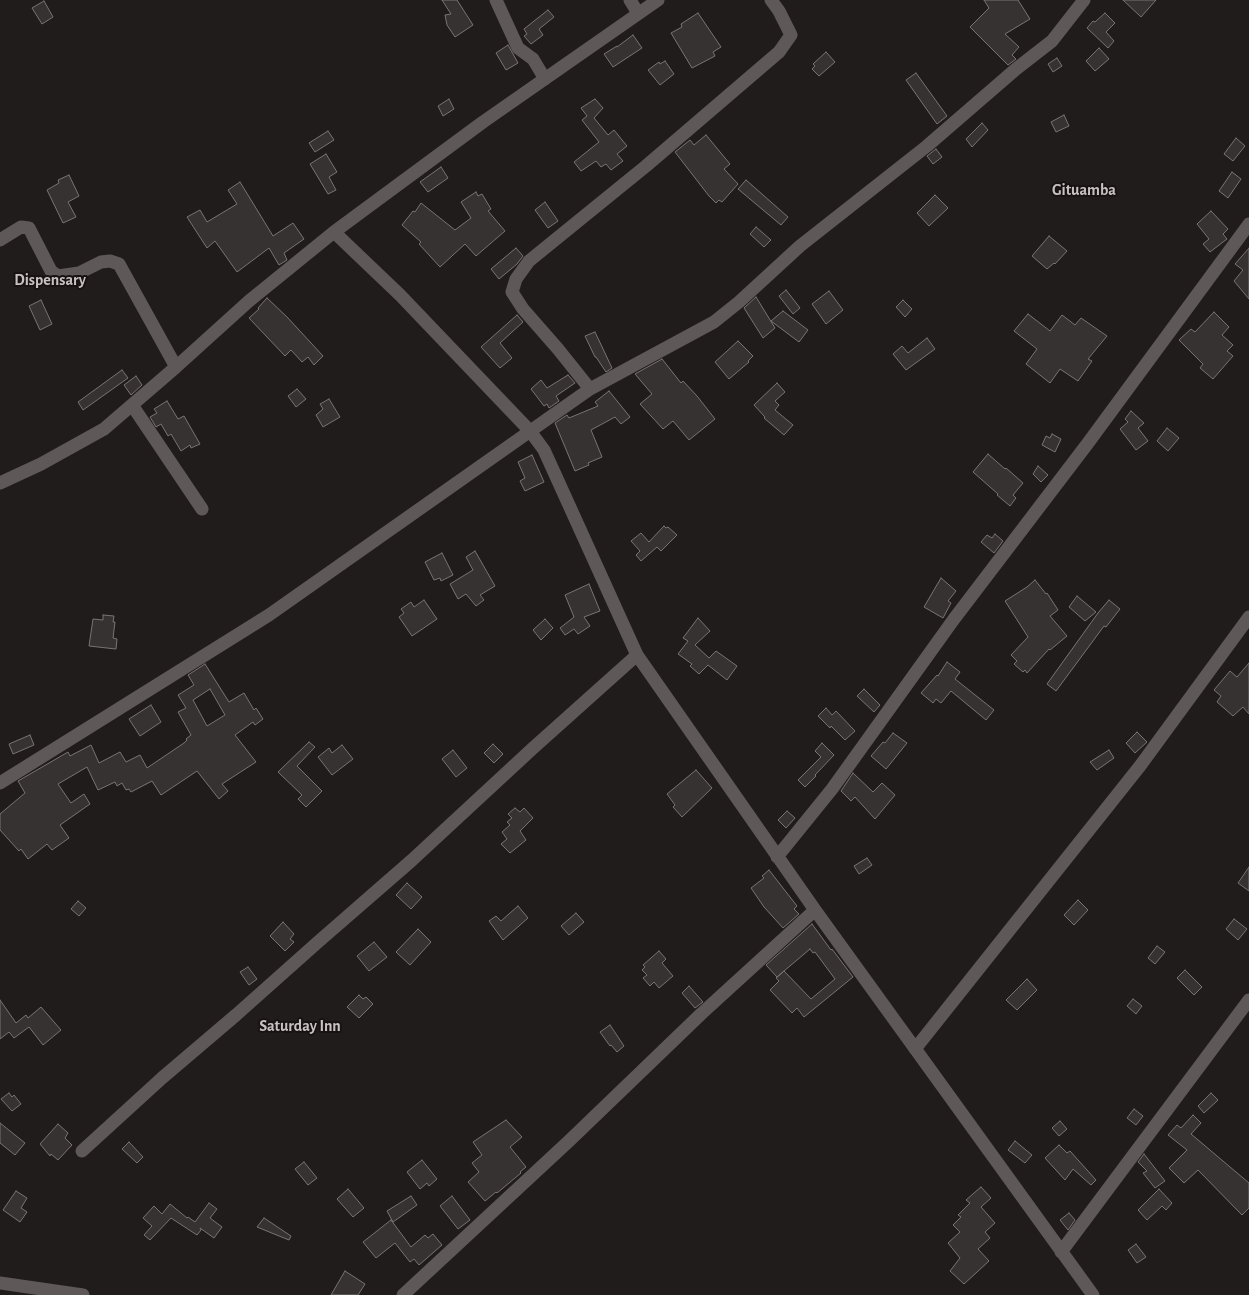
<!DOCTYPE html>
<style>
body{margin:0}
canvas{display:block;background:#201c1b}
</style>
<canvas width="1249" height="1295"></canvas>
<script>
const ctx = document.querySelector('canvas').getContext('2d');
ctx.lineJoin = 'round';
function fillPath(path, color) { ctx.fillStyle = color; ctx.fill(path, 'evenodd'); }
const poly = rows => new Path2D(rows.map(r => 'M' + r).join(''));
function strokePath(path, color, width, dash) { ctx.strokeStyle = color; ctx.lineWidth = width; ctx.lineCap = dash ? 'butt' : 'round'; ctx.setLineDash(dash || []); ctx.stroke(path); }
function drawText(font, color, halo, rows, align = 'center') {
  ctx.font = font + ' "Alegreya Sans",sans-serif'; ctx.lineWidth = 4; ctx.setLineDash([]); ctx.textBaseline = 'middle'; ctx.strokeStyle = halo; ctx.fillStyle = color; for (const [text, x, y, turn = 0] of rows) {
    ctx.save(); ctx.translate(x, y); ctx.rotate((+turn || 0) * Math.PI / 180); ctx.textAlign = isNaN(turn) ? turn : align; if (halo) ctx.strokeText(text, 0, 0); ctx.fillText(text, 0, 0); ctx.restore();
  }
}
const building = poly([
 [442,0,457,0,473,25,455,37,447,25,445,15,451,14,442,0],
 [984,0,1018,0,1030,19,1005,34,1019,47,1012,55,1016,59,1008,65,970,27,989,8,984,0],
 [1123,0,1156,0,1141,17,1123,0],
 [44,1,53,17,42,24,32,8,44,1],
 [548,10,554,17,539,29,543,35,531,44,524,36,527,34,524,29,548,10],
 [698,13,721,47,713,52,715,56,692,68,671,33,682,27,681,24,698,13],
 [1105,13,1115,23,1106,32,1114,41,1108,48,1087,28,1093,21,1095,22,1105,13],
 [633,35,642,48,613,67,604,54,617,46,617,47,633,35],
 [508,45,518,63,506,70,496,53,508,45],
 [1099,48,1109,59,1095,71,1086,61,1099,48],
 [826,52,835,62,819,76,812,69,815,66,813,64,826,52],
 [1057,58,1062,66,1053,72,1048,64,1057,58],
 [665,61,674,74,660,85,648,70,659,62,660,64,665,61],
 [916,73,947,116,937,124,906,80,916,73],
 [449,99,454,109,443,116,438,106,449,99],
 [595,99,603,108,594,118,608,135,614,130,627,146,617,154,623,161,611,170,606,164,601,167,596,161,581,171,574,162,599,142,582,120,587,116,581,108,595,99],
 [1064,115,1069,126,1056,132,1051,122,1064,115],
 [982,123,988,130,972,147,966,139,982,123],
 [328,131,334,140,315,152,309,143,328,131],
 [706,135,730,164,724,169,738,184,722,202,719,200,716,203,709,196,675,152,690,140,694,145,706,135],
 [1236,138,1245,146,1233,161,1224,154,1236,138],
 [936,149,942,157,933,164,927,156,936,149],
 [326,154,337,172,329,177,336,190,328,194,310,164,326,154],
 [441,167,448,178,428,192,420,182,441,167],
 [1232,172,1241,179,1228,198,1219,191,1232,172],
 [69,175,79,196,68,202,76,217,63,223,47,190,59,183,58,180,69,175],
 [746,180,788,217,781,225,738,189,746,180],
 [240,182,273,236,293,223,304,239,284,253,287,260,279,265,269,248,237,272,215,241,207,248,187,217,200,210,207,222,237,204,228,190,240,182],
 [476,192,478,196,482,194,491,209,488,211,505,231,476,256,465,244,440,267,419,244,421,242,402,225,413,211,415,212,421,203,455,230,471,218,461,202,476,192],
 [935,195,948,208,929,226,917,213,935,195],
 [545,202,558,221,548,228,535,210,545,202],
 [1211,211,1228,229,1223,234,1227,239,1210,252,1203,244,1209,239,1197,224,1211,211],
 [756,227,771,240,764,247,750,234,756,227],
 [1049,236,1067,251,1055,264,1054,263,1047,269,1032,256,1049,236],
 [516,248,523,256,517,264,499,279,491,269,516,248],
 [1249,248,1249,299,1234,281,1243,270,1235,264,1249,248],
 [786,290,800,308,793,314,779,296,786,290],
 [829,291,843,310,826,324,812,304,829,291],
 [756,297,775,328,763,338,744,308,756,297],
 [267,298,287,317,323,356,314,365,308,357,302,362,291,350,285,356,249,318,259,309,258,308,267,298],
 [41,300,52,324,40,330,29,306,41,300],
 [903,300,912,309,905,317,896,307,903,300],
 [783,311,808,330,799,342,771,321,783,311],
 [1214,312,1229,327,1222,335,1233,345,1227,351,1233,356,1213,379,1200,368,1203,364,1179,340,1191,329,1195,332,1214,312],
 [1028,314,1050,331,1062,315,1075,325,1081,318,1107,336,1088,359,1092,361,1078,381,1060,369,1050,383,1026,364,1037,349,1014,331,1028,314],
 [517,315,523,322,500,343,512,358,500,368,481,347,517,315],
 [595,332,612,368,606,372,596,357,595,357,585,336,595,332],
 [927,338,935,349,906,370,893,354,902,346,908,353,927,338],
 [738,341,753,356,748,361,749,362,729,379,715,362,738,341],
 [662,359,681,383,683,381,697,396,715,419,689,440,673,421,663,429,640,404,652,394,635,374,662,359],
 [122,370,128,378,83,410,78,402,122,370],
 [568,375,575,383,556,396,559,401,549,408,547,404,544,406,531,389,541,380,547,388,568,375],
 [136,376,142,385,131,395,124,385,136,376],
 [777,383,785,392,775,401,779,405,775,410,793,425,784,435,764,418,765,417,754,405,777,383],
 [297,389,306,399,296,407,288,396,297,389],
 [609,391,630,417,621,424,615,417,591,430,602,457,588,463,589,465,575,471,555,423,567,415,569,418,598,406,595,402,609,391],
 [329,399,340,417,323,427,316,415,323,409,320,404,329,399],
 [167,401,178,419,184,416,200,444,191,448,190,445,181,451,171,434,168,436,161,424,156,427,150,417,157,413,154,409,167,401],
 [1131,411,1144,423,1138,428,1148,441,1136,450,1120,429,1128,422,1125,419,1131,411],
 [1167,428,1179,438,1168,451,1157,441,1167,428],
 [1052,434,1061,439,1055,452,1042,445,1046,436,1050,438,1052,434],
 [988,454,1005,469,1006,468,1023,483,1013,495,1016,498,1010,506,997,495,998,494,973,472,988,454],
 [532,455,544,482,525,491,520,481,525,478,518,462,532,455],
 [1038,466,1048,475,1041,482,1033,474,1038,466],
 [664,526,666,528,668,527,677,535,661,551,657,547,641,561,636,555,640,551,631,541,641,533,649,542,664,526],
 [995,534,1003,541,994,553,981,542,987,535,992,538,995,534],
 [475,551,495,586,480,595,484,600,476,606,466,594,458,599,450,584,473,570,466,557,475,551],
 [442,553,453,575,441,581,440,578,434,580,425,562,442,553],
 [941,578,956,591,948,601,951,603,943,618,924,607,941,578],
 [1035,580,1046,594,1047,593,1058,610,1050,616,1067,636,1050,650,1049,649,1027,673,1025,670,1023,672,1014,664,1017,661,1011,655,1028,637,1005,601,1027,587,1035,580],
 [589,584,600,611,584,617,590,626,578,634,574,629,565,635,560,628,574,617,565,595,589,584],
 [1077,596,1096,612,1085,621,1069,607,1077,596],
 [424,600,437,619,412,636,399,617,404,613,401,609,411,602,414,607,424,600],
 [1109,600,1120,609,1106,627,1104,626,1056,691,1047,684,1098,613,1109,600],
 [103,615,114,616,113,622,115,622,113,638,117,639,116,649,89,646,93,619,103,620,103,615],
 [698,618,710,631,695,645,709,658,716,651,737,666,727,680,708,665,699,674,690,666,692,664,678,654,688,641,683,638,698,618],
 [545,619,553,628,541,640,533,630,545,619],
 [947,662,960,672,955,679,994,710,986,720,951,691,941,703,936,699,933,703,921,693,937,675,938,676,947,662],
 [1249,663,1249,714,1243,707,1233,716,1217,702,1221,696,1214,690,1230,671,1237,677,1249,663],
 [205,664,229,702,244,693,254,710,256,708,263,719,255,725,253,722,235,735,256,762,222,784,228,791,219,799,197,771,161,795,152,781,131,792,129,789,126,790,122,783,117,786,115,782,98,790,87,767,58,784,71,803,84,794,90,804,60,825,69,838,52,850,47,844,28,859,21,849,19,851,0,830,0,814,25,793,18,781,68,752,70,756,91,745,99,763,120,752,126,762,140,755,147,768,184,743,187,740,186,739,191,735,178,712,186,708,178,695,194,685,188,675,205,664],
 [210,689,225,715,207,726,193,700,210,689],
 [864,689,880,705,874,712,857,696,864,689],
 [151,705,161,722,140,736,129,719,151,705],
 [826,708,832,715,836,711,855,731,845,740,831,726,830,728,818,716,826,708],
 [1137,732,1147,742,1135,753,1126,743,1137,732],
 [893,733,907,743,886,769,871,756,883,742,885,743,893,733],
 [30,735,34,745,13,754,9,744,30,735],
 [309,742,315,747,297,766,322,791,306,807,298,799,302,795,278,772,309,742],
 [822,743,834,755,815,775,816,776,805,787,798,780,821,757,815,751,822,743],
 [493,744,503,754,494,763,484,753,493,744],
 [342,745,353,759,332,775,318,757,329,748,332,753,342,745],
 [453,750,467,768,456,777,442,759,453,750],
 [1109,750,1114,758,1097,770,1090,762,1109,750],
 [696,770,712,788,682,817,673,807,675,805,667,794,696,770],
 [853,773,873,792,882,783,895,795,875,819,855,797,851,801,841,791,853,773],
 [515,808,520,812,524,808,533,818,520,831,526,840,510,853,501,844,507,839,502,832,510,825,507,822,512,818,508,814,515,808],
 [787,811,795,818,786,828,778,820,787,811],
 [867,858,872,865,859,874,854,866,867,858],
 [1249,867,1249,891,1238,883,1249,867],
 [769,870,797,906,794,909,799,914,783,928,764,907,751,888,764,878,762,876,769,870],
 [407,883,422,897,411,909,396,895,407,883],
 [1078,900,1088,910,1074,925,1064,915,1078,900],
 [78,901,86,908,79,916,71,909,78,901],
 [518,906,528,918,503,940,489,921,496,916,501,921,518,906],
 [576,913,584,922,569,935,561,926,576,913],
 [1234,919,1247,929,1238,940,1226,929,1234,919],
 [283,922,294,934,290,939,294,942,285,951,270,936,283,922],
 [812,924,831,950,832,949,853,977,804,1017,797,1008,792,1013,770,990,779,981,776,978,784,971,777,977,766,965,812,924],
 [810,949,813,953,815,952,835,979,811,999,784,971,810,949],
 [418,929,431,942,410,965,396,952,418,929],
 [374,942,387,957,369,971,357,956,374,942],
 [1157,946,1165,952,1155,964,1148,958,1157,946],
 [659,951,666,959,662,963,673,976,659,988,654,982,650,986,643,978,647,975,642,970,645,967,643,965,659,951],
 [248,967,257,979,249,985,240,972,248,967],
 [1185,970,1202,987,1194,995,1177,978,1185,970],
 [1027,979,1037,990,1017,1010,1006,1000,1027,979],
 [689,986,703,1002,695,1008,682,993,689,986],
 [359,995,363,999,366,997,373,1004,359,1018,347,1007,359,995],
 [1133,999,1142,1006,1136,1014,1127,1006,1133,999],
 [0,1000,16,1023,26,1015,28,1018,41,1007,61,1030,43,1045,29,1027,14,1038,9,1032,0,1039,0,1000],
 [610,1025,624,1046,617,1052,611,1045,610,1046,600,1032,610,1025],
 [9,1093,12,1097,14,1095,21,1104,12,1111,1,1099,9,1093],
 [1211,1093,1218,1100,1204,1113,1198,1106,1211,1093],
 [1134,1109,1143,1116,1136,1125,1127,1118,1134,1109],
 [1193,1115,1201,1123,1191,1134,1249,1183,1249,1208,1242,1215,1198,1170,1184,1183,1169,1168,1187,1150,1168,1135,1177,1125,1181,1128,1193,1115],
 [506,1120,522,1137,510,1147,526,1167,520,1172,521,1173,497,1193,496,1192,485,1201,468,1182,479,1172,472,1163,482,1155,473,1142,506,1120],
 [1060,1121,1067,1129,1059,1136,1052,1128,1060,1121],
 [0,1123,25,1143,15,1155,0,1143,0,1123],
 [58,1124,68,1133,65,1138,72,1145,58,1160,51,1154,50,1156,40,1144,58,1124],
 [1015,1141,1032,1155,1025,1163,1008,1150,1015,1141],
 [129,1142,143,1157,137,1163,122,1149,129,1142],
 [1059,1145,1067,1153,1070,1151,1096,1180,1091,1185,1073,1169,1065,1180,1045,1158,1059,1145],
 [1144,1154,1165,1181,1155,1188,1143,1173,1147,1171,1138,1162,1144,1154],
 [422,1160,437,1179,429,1186,427,1183,420,1189,407,1172,422,1160],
 [304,1162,317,1178,308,1185,295,1169,304,1162],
 [981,1187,991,1198,981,1207,995,1223,985,1232,990,1238,978,1249,989,1261,964,1284,950,1271,960,1258,948,1243,960,1232,953,1225,961,1217,958,1215,970,1203,966,1200,981,1187],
 [348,1189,364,1208,353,1217,337,1199,348,1189],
 [1159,1189,1172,1203,1166,1210,1162,1206,1147,1220,1138,1210,1159,1189],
 [16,1191,27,1198,21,1208,27,1212,20,1222,3,1210,16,1191],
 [411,1196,417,1205,393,1222,387,1211,411,1196],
 [452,1196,470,1220,458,1229,440,1206,452,1196],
 [209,1203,217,1209,210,1218,222,1227,214,1238,200,1228,201,1230,197,1235,171,1218,150,1240,144,1235,152,1226,143,1218,154,1206,162,1214,170,1204,187,1218,188,1217,195,1222,209,1203],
 [1069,1213,1075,1220,1068,1230,1060,1220,1069,1213],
 [264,1218,291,1236,289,1240,257,1227,264,1218],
 [391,1220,411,1247,425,1235,428,1238,433,1234,442,1245,419,1265,414,1259,410,1262,395,1243,376,1258,363,1242,391,1220],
 [1136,1244,1146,1257,1137,1263,1128,1250,1136,1244],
 [345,1271,365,1284,358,1295,331,1295,345,1271]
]);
fillPath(building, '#363231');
strokePath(building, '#797473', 1);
strokePath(poly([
 [496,0,518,48,533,59,545,79],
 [630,0,638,13],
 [658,0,483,122,334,232,400,295,530,431,544,450,637,655,815,910,1093,1295],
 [0,240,21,227,29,228,51,271,58,276,79,273,101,262,110,261,119,264,176,367],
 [590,389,558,349,523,309,512,292,516,279,529,261,646,166,779,52,791,35,779,11,771,0],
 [132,405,202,509],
 [0,483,41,464,104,429,176,367,249,301,334,232],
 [0,783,269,615,590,389,714,322,739,302,800,246,927,146,1016,69,1052,41,1084,0],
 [777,857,832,789,954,619,1088,443,1249,224],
 [915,1049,1140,766,1249,617],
 [82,1151,162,1078,236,1015,318,942,411,861,532,749,637,655],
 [1061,1252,1249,1000],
 [0,1283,83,1295],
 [403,1295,569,1141,701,1014,815,910]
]), '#5e5958', 13);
drawText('bold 16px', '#c7c1c0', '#171312', [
 ["Gituamba",1084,190],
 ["Dispensary",50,280],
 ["Saturday Inn",300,1026]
]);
</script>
